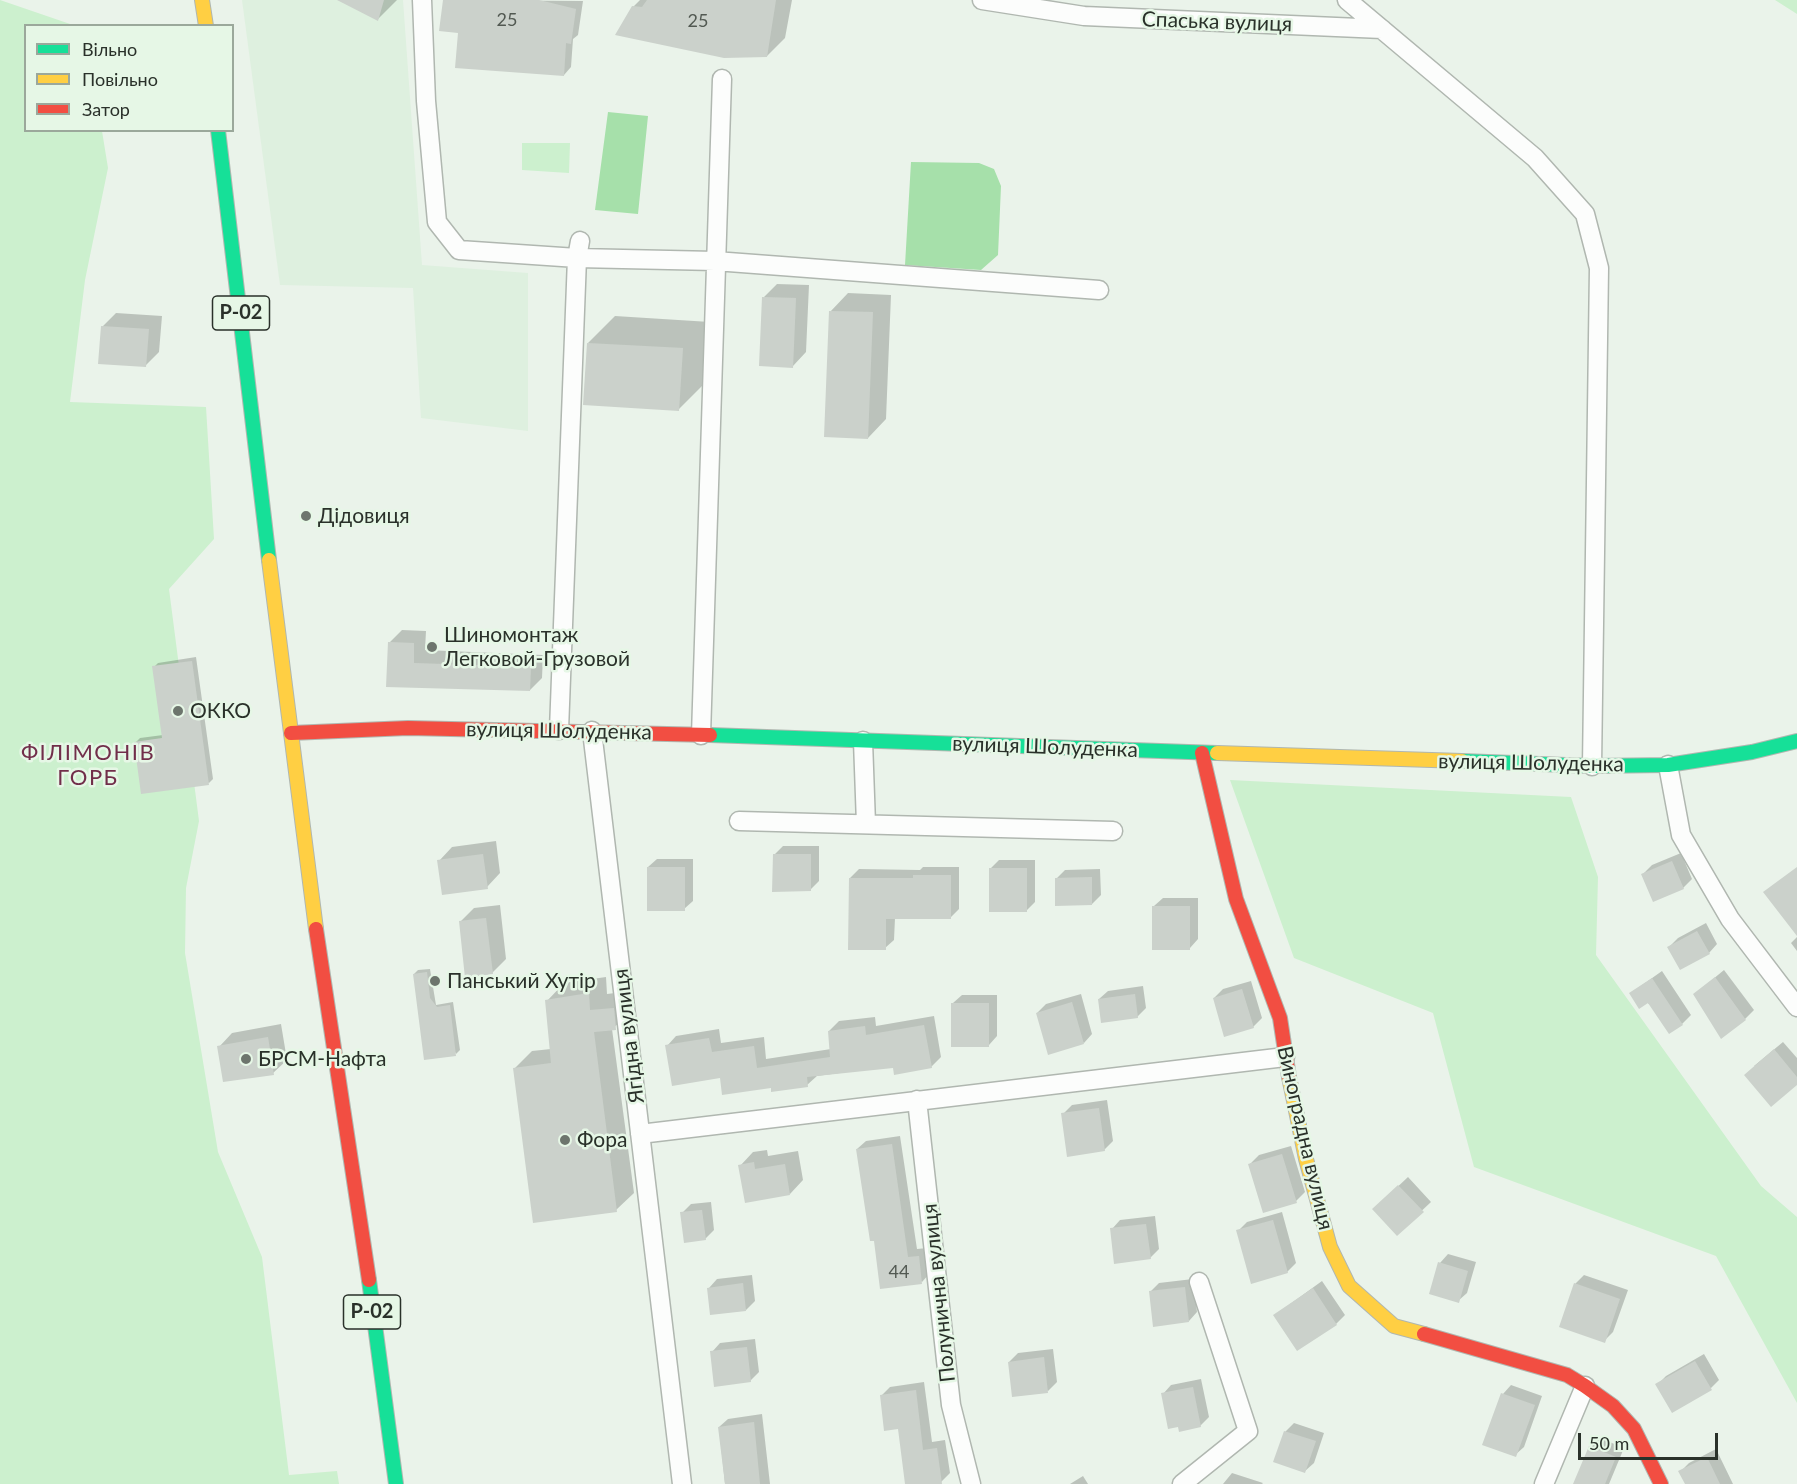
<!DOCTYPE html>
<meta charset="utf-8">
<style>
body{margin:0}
#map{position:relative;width:1797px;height:1484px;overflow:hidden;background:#eaf3ea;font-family:Lato,sans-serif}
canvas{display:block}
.legend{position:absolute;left:24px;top:24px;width:210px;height:108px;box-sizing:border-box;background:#e6f7e6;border:2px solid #9ba89b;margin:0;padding:8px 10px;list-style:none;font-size:18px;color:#2a312a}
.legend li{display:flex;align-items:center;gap:12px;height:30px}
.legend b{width:30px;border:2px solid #9ba89b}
.scale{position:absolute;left:1578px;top:1433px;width:140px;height:27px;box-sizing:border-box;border:3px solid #2a312a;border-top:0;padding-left:8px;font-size:18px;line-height:21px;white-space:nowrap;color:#2a312a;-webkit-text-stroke:4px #e6f7e6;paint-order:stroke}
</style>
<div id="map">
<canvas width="1797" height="1484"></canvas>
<ul class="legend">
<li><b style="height:8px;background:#16e098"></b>Вільно</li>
<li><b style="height:8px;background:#ffcf43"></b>Повільно</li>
<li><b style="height:8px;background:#f24e42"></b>Затор</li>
</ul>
<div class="scale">50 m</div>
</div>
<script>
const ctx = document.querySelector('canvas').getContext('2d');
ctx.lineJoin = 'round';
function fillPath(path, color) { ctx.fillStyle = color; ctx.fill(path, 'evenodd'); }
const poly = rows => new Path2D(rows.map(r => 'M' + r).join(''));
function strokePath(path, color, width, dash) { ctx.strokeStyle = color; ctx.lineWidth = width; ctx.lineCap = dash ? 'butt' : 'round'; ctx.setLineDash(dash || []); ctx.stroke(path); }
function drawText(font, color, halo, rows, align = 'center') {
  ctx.font = font + ' Lato,sans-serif'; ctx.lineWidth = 5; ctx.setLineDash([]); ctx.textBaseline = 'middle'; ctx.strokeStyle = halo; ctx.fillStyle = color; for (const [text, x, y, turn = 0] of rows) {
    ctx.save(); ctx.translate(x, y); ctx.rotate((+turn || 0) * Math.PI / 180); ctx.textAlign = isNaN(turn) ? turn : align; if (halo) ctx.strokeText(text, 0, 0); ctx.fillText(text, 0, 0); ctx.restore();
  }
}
fillPath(poly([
 [242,0,403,0,422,265,528,273,528,431,421,418,413,288,280,285]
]), '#def0df');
fillPath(poly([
 [0,0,73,25,26,26,26,130,102,131,108,168,85,280,70,402,206,407,214,539,169,589,199,821,186,888,185,953,218,1152,262,1257,289,1475,337,1471,339,1484,0,1484],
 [1775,0,1797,0,1797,14],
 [522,143,570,143,569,173,522,170],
 [1230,780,1571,797,1598,877,1596,955,1761,1186,1797,1217,1797,1403,1716,1256,1474,1167,1433,1013,1294,958]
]), '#ccf0ce');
fillPath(poly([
 [608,112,648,116,638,214,595,210],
 [911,162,979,163,994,169,1001,186,998,255,981,270,905,265]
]), '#a6e0aa');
fillPath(poly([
 [341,0,397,0,378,19],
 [445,0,583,1,578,35,573,39,571,67,564,75,460,31],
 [640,0,792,0,785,38,767,56,633,7],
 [777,284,809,285,806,352,793,366,764,297],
 [848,293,891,295,886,419,868,438,830,312],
 [116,313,162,316,159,352,146,365,102,327],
 [615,316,710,322,706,382,679,409,588,343],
 [402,630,426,631,425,650,543,655,542,678,530,690,387,685,390,642],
 [196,657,213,779,209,783,136,742,140,738,163,735,154,667,158,663],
 [496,841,500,873,487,887,439,861,452,847],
 [783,846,819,846,819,881,810,890,774,855],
 [1681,853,1692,879,1683,888,1643,874,1652,865],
 [657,859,693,859,693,901,684,909,648,867],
 [999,860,1035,860,1035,902,1026,911,990,869],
 [923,867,959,867,959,909,950,918,895,918,894,940,885,948,850,878,859,869,920,870],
 [1100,869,1101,895,1092,904,1056,879,1065,870],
 [1163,898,1198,898,1198,939,1190,948,1154,906],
 [500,905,506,959,492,973,460,922,474,908],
 [1706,923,1717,944,1709,953,1669,947,1678,938],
 [1797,937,1797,951,1791,943],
 [430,969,436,1005,453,1002,460,1050,456,1054,414,974,418,970],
 [1724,970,1754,1010,1745,1019,1695,994],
 [1662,971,1691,1015,1682,1024,1631,993],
 [606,977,607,994,631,991,633,1011,612,1029,634,1193,616,1210,515,1068,532,1051,551,1049,547,1001,564,983],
 [1251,981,1262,1018,1253,1027,1214,998,1223,989],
 [1143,986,1146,1008,1137,1017,1099,999,1108,991],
 [1081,994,1092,1034,1084,1043,1037,1013,1046,1004],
 [962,995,997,995,997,1036,989,1045,953,1003],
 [934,1016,941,1057,931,1067,894,1066,817,1076,807,1085,772,1086,721,1076,667,1046,676,1036,719,1029,721,1043,764,1037,766,1059,831,1049,829,1031,839,1021,875,1017,876,1026],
 [281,1024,287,1060,273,1073,219,1047,232,1033],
 [1783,1042,1797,1058,1797,1083,1754,1066],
 [1107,1100,1113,1141,1104,1150,1063,1114,1072,1105],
 [900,1136,917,1249,927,1248,930,1273,922,1282,875,1239,857,1149,866,1141],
 [1291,1146,1305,1192,1296,1201,1250,1164,1259,1155],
 [767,1150,768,1156,798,1151,803,1180,790,1194,740,1166,753,1152],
 [1408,1177,1431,1202,1397,1234,1374,1209],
 [711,1202,714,1230,705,1239,682,1213,691,1204],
 [1282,1212,1296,1263,1287,1272,1238,1231,1247,1222],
 [1155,1216,1159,1249,1150,1258,1112,1229,1120,1220],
 [1448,1254,1476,1262,1467,1293,1458,1301,1440,1263],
 [752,1275,755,1301,746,1310,709,1288,717,1279],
 [1584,1275,1628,1290,1613,1332,1604,1341,1575,1284],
 [1193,1279,1197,1312,1189,1321,1150,1292,1159,1283],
 [1322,1281,1345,1315,1336,1324,1275,1315],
 [755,1339,759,1372,750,1381,712,1352,720,1343],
 [1053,1349,1057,1382,1048,1391,1009,1362,1018,1353],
 [1704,1354,1719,1380,1711,1388,1657,1385,1666,1376],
 [1201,1379,1209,1417,1200,1426,1179,1425,1163,1394,1171,1385],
 [924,1382,932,1442,945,1440,950,1473,941,1482,906,1484,899,1427,881,1396,890,1387],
 [1511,1385,1542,1396,1524,1447,1515,1455,1503,1394],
 [762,1414,770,1484,725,1484,719,1427,728,1419],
 [1294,1423,1324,1433,1314,1463,1305,1471,1285,1432],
 [1600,1438,1624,1448,1609,1484,1579,1484,1591,1447],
 [1716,1449,1733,1484,1686,1484,1680,1472,1689,1463],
 [1232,1473,1263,1483,1262,1484,1223,1484],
 [1083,1476,1088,1484,1070,1484]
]), '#0003');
fillPath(poly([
 [337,0,384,0,378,21],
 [443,0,539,0,576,9,571,44,566,43,564,76,455,68,458,33,439,31],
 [647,0,776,0,767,57,724,58,615,35,632,6,642,7],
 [762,297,796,298,793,368,759,366],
 [829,311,873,312,868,439,824,437],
 [101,326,149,329,146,367,98,364],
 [587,343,683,348,679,411,583,405],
 [388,642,414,643,414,663,531,667,530,691,386,687],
 [192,661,209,785,141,794,134,742,162,738,152,666],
 [483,854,488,889,442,895,437,860],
 [773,854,811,854,811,891,772,892],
 [1672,861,1684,889,1653,902,1641,874],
 [647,867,685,867,685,911,647,911],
 [1797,867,1797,936,1763,892],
 [989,868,1027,868,1027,912,989,912],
 [913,875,951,875,951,919,886,919,886,950,848,950,849,878,913,878],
 [1092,877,1092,905,1055,906,1055,878],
 [1152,906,1190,906,1190,950,1152,950],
 [486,918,493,974,465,978,459,921],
 [1697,931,1710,954,1680,970,1667,947],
 [427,972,430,998,437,1007,450,1005,456,1056,424,1060,413,974],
 [1715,977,1746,1020,1721,1039,1693,994],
 [1652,978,1683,1025,1669,1034,1648,1003,1639,1009,1629,993],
 [1242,989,1254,1028,1224,1037,1213,998],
 [589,993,590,1010,614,1008,616,1030,594,1032,617,1212,533,1223,513,1068,551,1063,545,1000],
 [1135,994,1138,1018,1101,1023,1098,999],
 [1072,1002,1084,1044,1048,1055,1036,1013],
 [951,1003,989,1003,989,1047,951,1047],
 [924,1025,932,1068,894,1075,893,1068,807,1077,808,1087,771,1092,771,1088,722,1095,720,1078,672,1086,665,1045,709,1038,712,1052,754,1046,757,1068,830,1057,828,1031,865,1026,866,1035],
 [268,1037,274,1075,223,1082,217,1046],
 [1774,1049,1797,1077,1797,1085,1771,1107,1744,1075],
 [1099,1108,1105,1151,1067,1157,1061,1113],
 [892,1144,908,1257,919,1256,922,1284,880,1289,874,1241,870,1241,856,1149],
 [1282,1154,1297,1203,1263,1213,1248,1164],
 [754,1162,755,1169,785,1164,790,1195,745,1203,738,1165],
 [1398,1185,1424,1212,1397,1236,1372,1209],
 [702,1210,706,1240,684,1243,680,1212],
 [1273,1220,1288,1273,1251,1284,1236,1230],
 [1146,1224,1151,1259,1114,1264,1110,1228],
 [1438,1262,1468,1271,1459,1303,1429,1294],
 [743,1283,746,1311,710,1315,707,1288],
 [1574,1283,1620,1299,1605,1343,1559,1327],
 [1185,1287,1189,1322,1153,1327,1149,1291],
 [1313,1288,1337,1325,1297,1351,1273,1315],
 [747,1347,751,1382,714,1387,710,1351],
 [1044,1357,1048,1393,1012,1397,1008,1362],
 [1695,1361,1712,1390,1672,1413,1655,1384],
 [1193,1387,1201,1427,1179,1432,1178,1427,1168,1429,1161,1393],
 [916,1390,923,1450,937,1448,942,1484,905,1484,898,1429,884,1431,880,1395],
 [1501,1393,1535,1405,1516,1457,1482,1445],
 [754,1422,760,1484,725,1484,718,1427],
 [1284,1431,1316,1441,1305,1473,1273,1462],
 [1589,1446,1616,1457,1605,1484,1573,1484],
 [1707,1457,1720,1484,1685,1484,1678,1471]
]), '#cbd1cb');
const street = poly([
 [422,0,426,101,437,222,459,250,577,258,715,261,1099,290],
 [982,0,1084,16,1382,29],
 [1347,0,1535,158,1585,214,1599,268,1592,766],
 [559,730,577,258,580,241],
 [592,731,682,1484],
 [701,735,722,79],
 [863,741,866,824],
 [1668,765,1681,835,1730,919,1797,1007],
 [739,821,1113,831],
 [917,1100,951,1405,971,1484],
 [640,1134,1285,1057],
 [1182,1484,1248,1431,1199,1282],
 [1544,1484,1585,1386]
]);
const fast = poly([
 [218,130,269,560],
 [710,735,1217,753],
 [1462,761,1592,766,1668,765,1752,752,1797,741],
 [369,1280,396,1484]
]);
const slow = poly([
 [202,0,206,26],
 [269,560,316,929],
 [1217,753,1462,761],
 [1289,1077,1306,1159,1330,1247,1349,1286,1394,1326,1424,1334]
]);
const jam = poly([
 [291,733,408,728,710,735],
 [1202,753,1236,899,1280,1018,1289,1077],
 [316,929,369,1280],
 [1424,1334,1567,1375,1585,1386,1613,1406,1634,1429,1661,1484]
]);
strokePath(street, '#b0b7b0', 21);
strokePath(fast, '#b0b7b0', 16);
strokePath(slow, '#b0b7b0', 16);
strokePath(jam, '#b0b7b0', 16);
strokePath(street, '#fcfdfc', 18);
strokePath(fast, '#16e098', 14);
strokePath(slow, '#ffcf43', 14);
strokePath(jam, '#f24e42', 14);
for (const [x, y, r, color] of [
 [306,516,6,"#6d756d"],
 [432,647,6,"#6d756d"],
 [178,711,6,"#6d756d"],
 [435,981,6,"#6d756d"],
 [246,1059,6,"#6d756d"],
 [565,1140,6,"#6d756d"]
]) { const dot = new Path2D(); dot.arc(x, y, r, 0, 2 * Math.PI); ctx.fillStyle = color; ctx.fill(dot); strokePath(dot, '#e6f7e6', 2); }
drawText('18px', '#525952', null, [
 ["25",507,20],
 ["25",698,21],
 ["44",899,1272]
]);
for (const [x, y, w] of [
 [241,313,57],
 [372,1312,57]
]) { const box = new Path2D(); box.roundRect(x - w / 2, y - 17, w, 34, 4.5); ctx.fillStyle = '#e6f7e6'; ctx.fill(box); strokePath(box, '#2a312a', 1.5); }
drawText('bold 20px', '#2a312a', null, [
 ["Р-02",241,313],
 ["Р-02",372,1312]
]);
drawText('21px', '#2a312a', '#e6f7e6', [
 ["Спаська вулиця",1217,22,2],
 ["вулиця Шолуденка",559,731,1],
 ["вулиця Шолуденка",1045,747,2],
 ["вулиця Шолуденка",1531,763,1],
 ["Ягідна вулиця",629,1036,-97],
 ["Виноградна вулиця",1305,1138,77],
 ["Полунична вулиця",939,1293,-96]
]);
drawText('21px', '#2a312a', '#e6f7e6', [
 ["Дідовиця",318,516],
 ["Шиномонтаж",444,635],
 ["Легковой-Грузовой",444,659],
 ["ОККО",190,711],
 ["Панський Хутір",447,981],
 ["БРСМ-Нафта",258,1059],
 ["Фора",577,1140]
], 'left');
ctx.letterSpacing = '1.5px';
drawText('22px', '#712e4a', '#e6f7e6', [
 ["ФІЛІМОНІВ",88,753],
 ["ГОРБ",88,778]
]);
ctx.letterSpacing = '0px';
</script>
